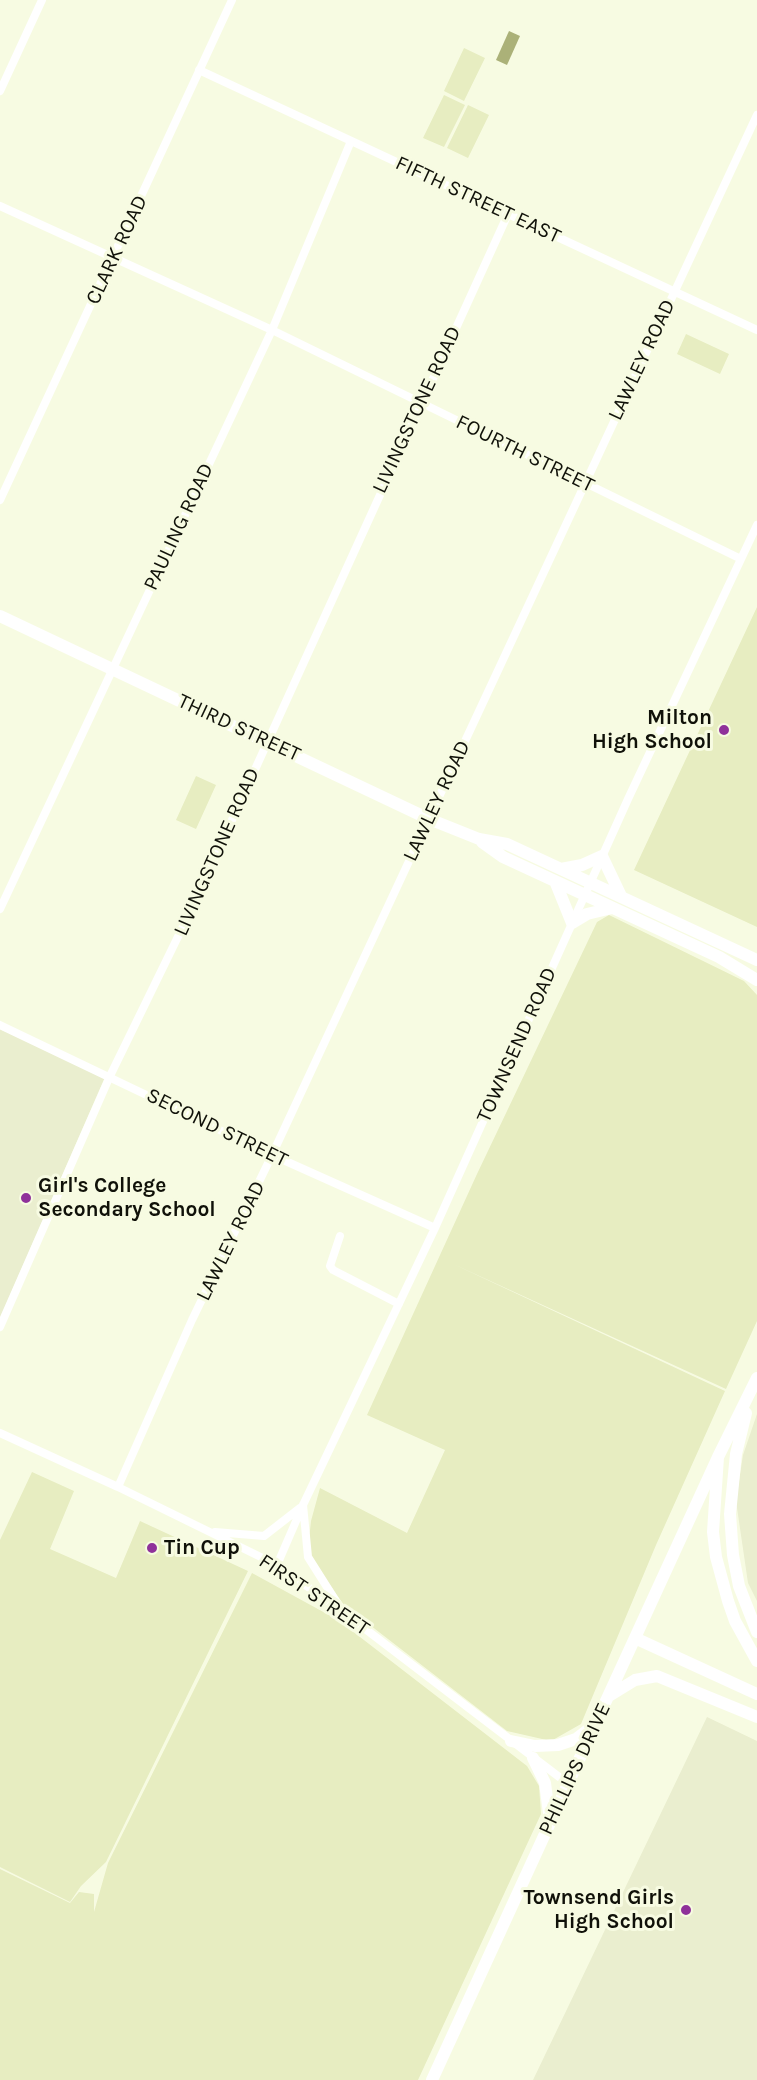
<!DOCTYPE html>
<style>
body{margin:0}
canvas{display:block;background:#f7fbe2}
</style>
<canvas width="757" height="2080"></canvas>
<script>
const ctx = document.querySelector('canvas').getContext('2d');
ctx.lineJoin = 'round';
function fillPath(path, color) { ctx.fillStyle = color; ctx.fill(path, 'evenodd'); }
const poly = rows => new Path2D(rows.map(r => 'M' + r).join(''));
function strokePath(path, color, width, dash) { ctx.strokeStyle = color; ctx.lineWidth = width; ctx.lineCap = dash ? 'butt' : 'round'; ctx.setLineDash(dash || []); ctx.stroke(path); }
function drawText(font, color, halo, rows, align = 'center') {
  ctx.font = font + ' Karla,sans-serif'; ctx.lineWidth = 6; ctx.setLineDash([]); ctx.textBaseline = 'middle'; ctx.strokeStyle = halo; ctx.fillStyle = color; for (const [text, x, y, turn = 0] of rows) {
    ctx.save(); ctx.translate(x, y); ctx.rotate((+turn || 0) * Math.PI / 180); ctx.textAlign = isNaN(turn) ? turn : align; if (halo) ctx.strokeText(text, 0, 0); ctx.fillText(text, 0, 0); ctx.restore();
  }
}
fillPath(poly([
 [0,1029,105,1077,0,1318],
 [757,1414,757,1601,748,1583,736,1501,743,1455],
 [707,1717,757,1741,757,2080,533,2080]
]), '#eaeecf');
fillPath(poly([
 [464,48,485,58,464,101,444,91],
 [444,95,465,105,444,147,423,138],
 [468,105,489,115,468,158,447,148],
 [686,334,729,354,720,374,677,354],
 [757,607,757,927,634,870],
 [196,776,216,785,196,829,176,820],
 [609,915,744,981,757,995,757,1321,726,1389,451,1263,725,1391,656,1545,581,1724,551,1741,507,1731,344,1605,310,1557,309,1540,311,1521,320,1488,407,1533,445,1450,367,1415,477,1174,597,922],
 [32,1472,74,1491,50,1549,116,1578,140,1521,248,1571,106,1862,81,1886,70,1902,0,1867,0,1540],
 [252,1573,338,1620,527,1766,539,1786,541,1814,418,2080,0,2080,0,1869,70,1903,79,1892,94,1894,94,1912,108,1863]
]), '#e7edc1');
fillPath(poly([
 [509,31,520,36,507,65,496,60]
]), '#abb178');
strokePath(poly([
 [199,70,757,330],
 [0,91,42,0],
 [0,206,272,330,741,559],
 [0,500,232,0],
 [0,909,272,330,351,141],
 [0,1025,272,1155,435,1228],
 [340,1236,330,1266,333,1270,399,1304],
 [0,1327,110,1076,191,910,508,214],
 [0,1433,118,1487,277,1565,343,1612,567,1783],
 [118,1487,192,1320,272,1155,757,115],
 [303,1505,308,1557,339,1606],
 [215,1532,264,1536,300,1508],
 [277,1565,303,1505,435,1228,628,799,757,525]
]), '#fff', 8);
strokePath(poly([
 [0,616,429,819,479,839,507,844,757,960],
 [482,842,503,857,719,957,757,980],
 [561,869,582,865,602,856,621,896],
 [555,881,572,923,587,914,612,908],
 [757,1378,718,1457,713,1532,716,1557,728,1601,735,1621,757,1661],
 [746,1413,736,1454,730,1514,733,1555,739,1586,757,1632],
 [637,1639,757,1694],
 [609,1696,635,1680,657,1676,757,1717],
 [511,1741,535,1746,558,1745,576,1739,593,1726],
 [533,1758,545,1783,550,1821],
 [432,2080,718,1457]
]), '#fff', 12);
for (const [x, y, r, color] of [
 [724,730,6,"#8f319a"],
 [26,1198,6,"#8f319a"],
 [152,1548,6,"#8f319a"],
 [686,1910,6,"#8f319a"]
]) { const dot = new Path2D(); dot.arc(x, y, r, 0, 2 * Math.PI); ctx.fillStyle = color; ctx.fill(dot); strokePath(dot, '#f7fbe2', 2); }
drawText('21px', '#101109', '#f7fbe2', [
 ["FIFTH STREET EAST",478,200,25],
 ["CLARK ROAD",117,250,-65],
 ["LAWLEY ROAD",642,360,-65],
 ["LIVINGSTONE ROAD",417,410,-65],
 ["FOURTH STREET",525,454,26],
 ["PAULING ROAD",179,527,-65],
 ["THIRD STREET",239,728,25],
 ["LAWLEY ROAD",437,801,-65],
 ["LIVINGSTONE ROAD",217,852,-66],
 ["TOWNSEND ROAD",517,1045,-66],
 ["SECOND STREET",217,1128,26],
 ["LAWLEY ROAD",231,1241,-64],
 ["FIRST STREET",314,1595,34],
 ["PHILLIPS DRIVE",575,1769,-65]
]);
drawText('bold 21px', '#101109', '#f7fbe2', [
 ["Milton",712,718],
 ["High School",712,742],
 ["Girl's College",38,1186,"left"],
 ["Secondary School",38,1210,"left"],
 ["Tin Cup",164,1548,"left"],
 ["Townsend Girls",674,1898],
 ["High School",674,1922]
], 'right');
</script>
